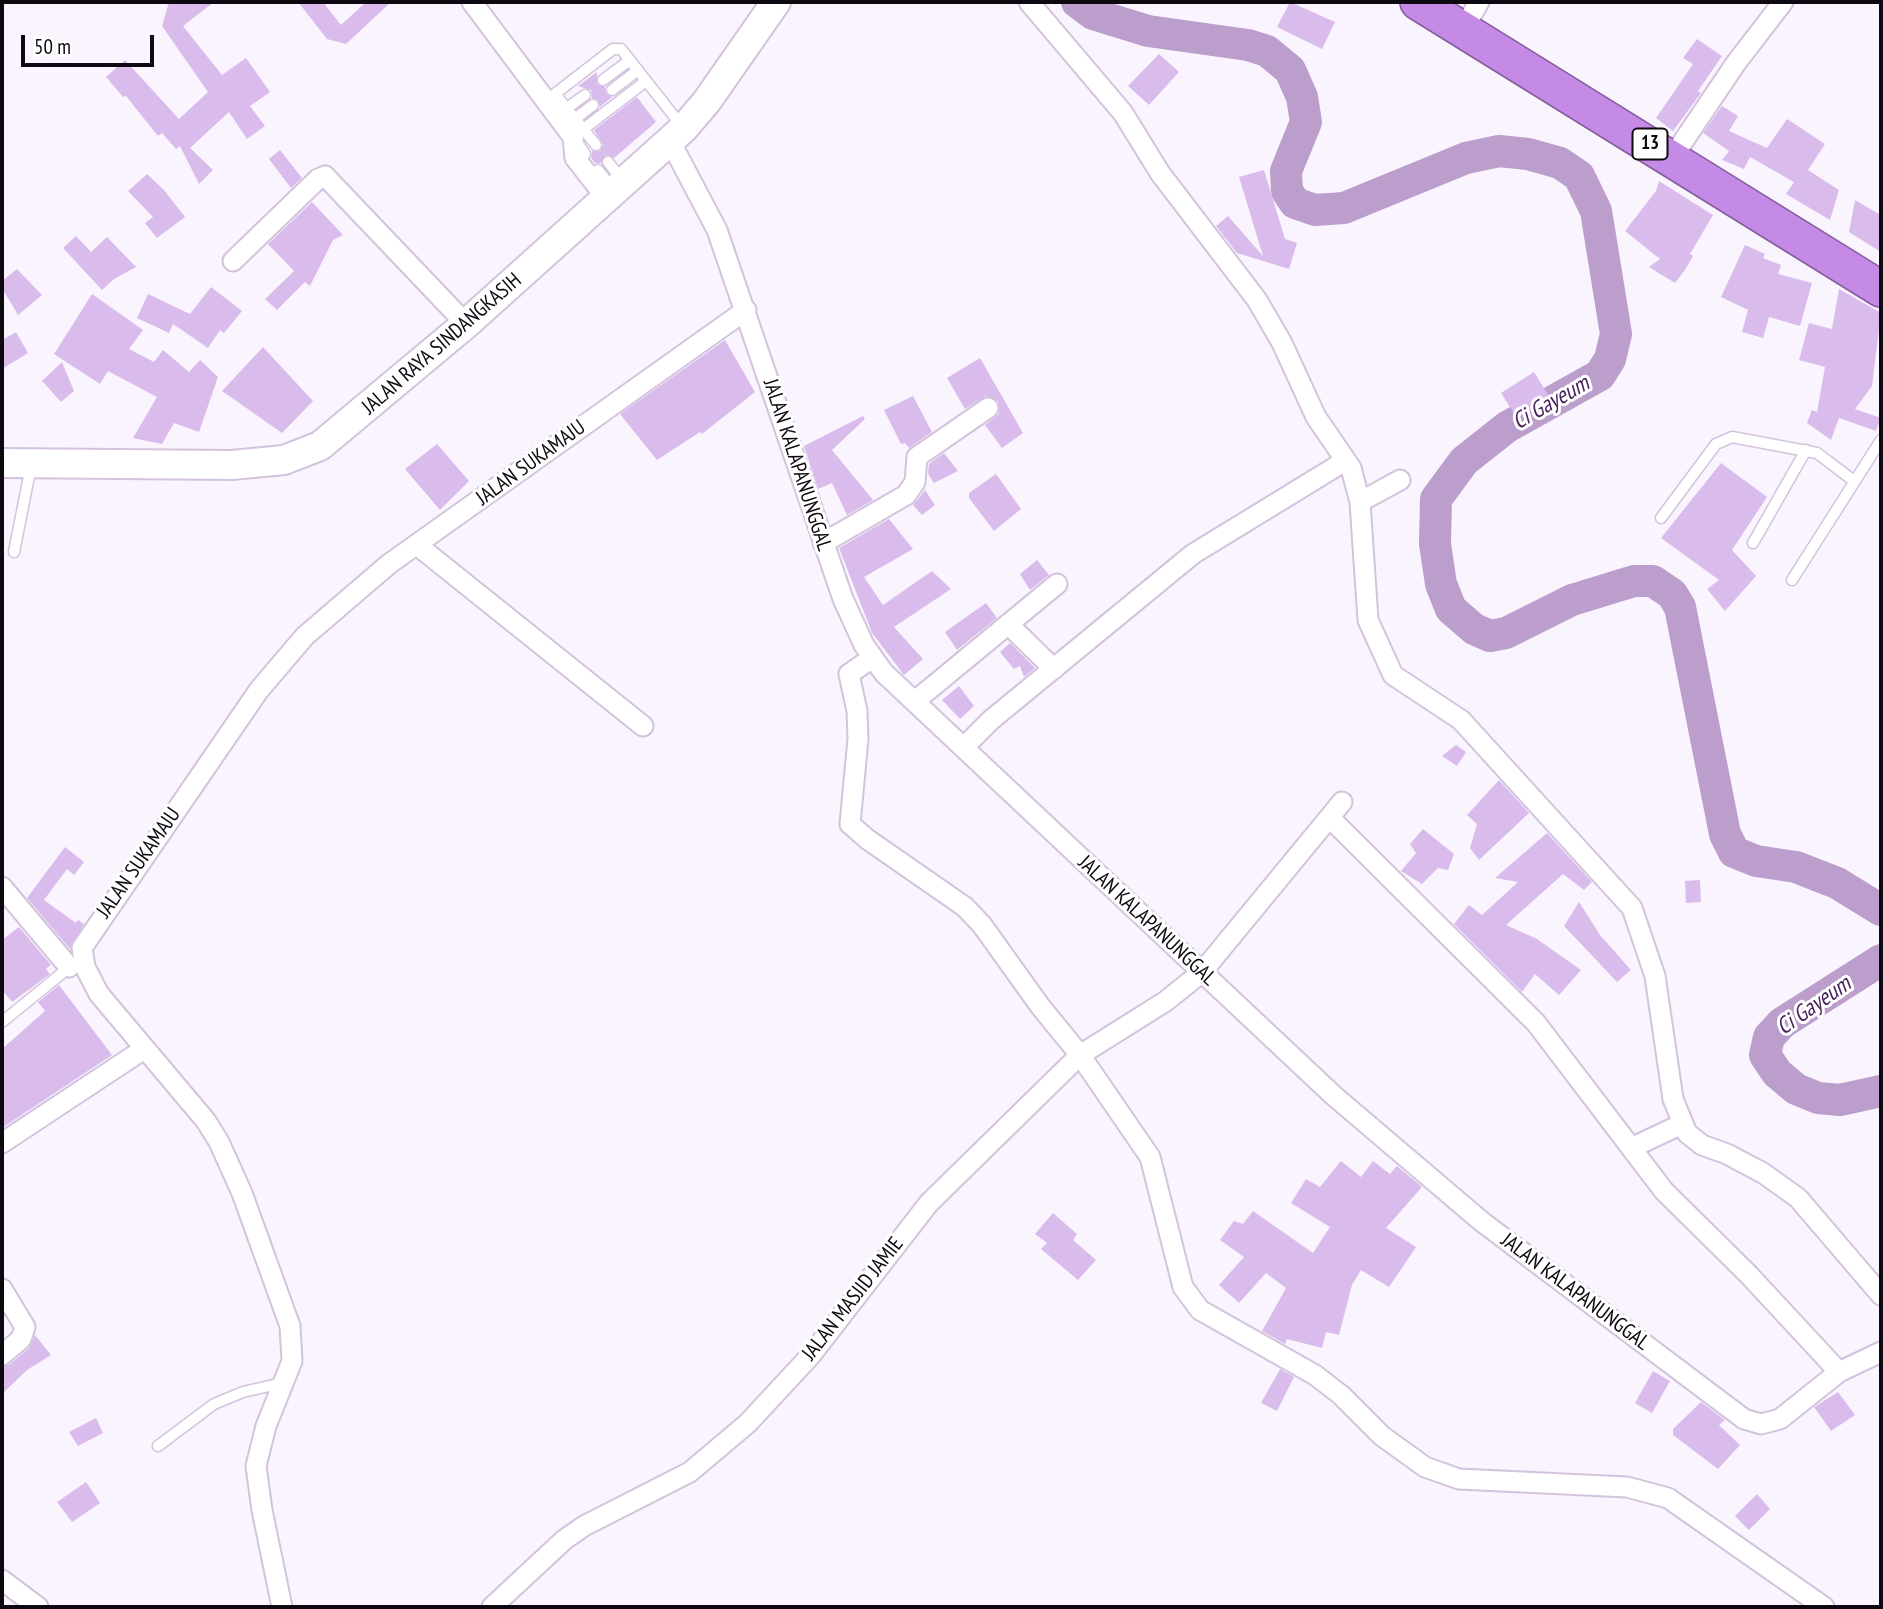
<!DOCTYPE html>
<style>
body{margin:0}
#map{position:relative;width:1883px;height:1609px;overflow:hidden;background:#faf4fe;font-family:"PT Sans Narrow",sans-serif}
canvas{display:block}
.frame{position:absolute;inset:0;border:4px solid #0e0911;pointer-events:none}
.scale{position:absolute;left:21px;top:35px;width:133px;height:32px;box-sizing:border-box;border:4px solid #0e0911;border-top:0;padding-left:9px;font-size:21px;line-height:24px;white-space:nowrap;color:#0e0911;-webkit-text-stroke:5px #fff;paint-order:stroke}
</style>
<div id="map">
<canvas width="1883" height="1609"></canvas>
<div class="frame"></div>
<div class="scale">50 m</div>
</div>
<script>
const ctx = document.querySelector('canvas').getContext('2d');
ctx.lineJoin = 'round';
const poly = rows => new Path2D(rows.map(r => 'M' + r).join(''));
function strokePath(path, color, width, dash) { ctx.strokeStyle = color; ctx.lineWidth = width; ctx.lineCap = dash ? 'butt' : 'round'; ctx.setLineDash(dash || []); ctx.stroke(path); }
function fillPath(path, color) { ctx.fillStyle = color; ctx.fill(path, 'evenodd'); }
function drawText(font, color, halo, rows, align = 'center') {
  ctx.font = font + ' "PT Sans Narrow",sans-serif'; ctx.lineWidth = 6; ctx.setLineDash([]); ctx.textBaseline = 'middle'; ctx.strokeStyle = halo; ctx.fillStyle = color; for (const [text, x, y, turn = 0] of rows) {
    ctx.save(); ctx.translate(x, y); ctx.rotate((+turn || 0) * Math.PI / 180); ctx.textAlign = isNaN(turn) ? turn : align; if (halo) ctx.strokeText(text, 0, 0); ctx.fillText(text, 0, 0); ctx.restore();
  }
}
strokePath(poly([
 [1077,2,1093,14,1148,31,1248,45,1267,51,1290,70,1302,97,1306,122,1286,171,1287,191,1295,203,1315,210,1344,208,1466,158,1499,151,1528,154,1560,163,1579,176,1596,211,1616,334,1610,359,1600,375,1507,427,1464,461,1436,499,1435,544,1441,584,1451,609,1474,629,1490,636,1506,633,1572,600,1634,581,1653,581,1672,594,1680,607,1725,834,1734,852,1756,861,1796,867,1837,883,1881,910],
 [1881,960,1782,1023,1769,1037,1765,1055,1777,1073,1796,1089,1818,1098,1840,1100,1881,1091]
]), '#bb9ecc', 32);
fillPath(poly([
 [169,2,214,2,183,26,222,75,246,58,270,92,250,106,265,126,247,139,229,112,190,148,213,170,199,184,180,146,176,149,162,133,158,136,126,96,123,97,106,77,125,60,179,119,208,92,162,26],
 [298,2,323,2,341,25,366,2,391,2,346,44,327,39],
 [1290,2,1335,22,1322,49,1277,27],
 [1697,39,1722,56,1698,91,1701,93,1673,131,1656,118,1693,64,1683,58],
 [1159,54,1179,72,1149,105,1128,86],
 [597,72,597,84,605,87,606,94,612,97,600,107,598,100,592,98,591,90,578,86],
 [637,97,656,122,614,158,606,155,601,163,595,163,591,158,592,151,600,151,603,145,594,130],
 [1722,106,1738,116,1729,131,1767,148,1787,119,1825,144,1808,170,1839,190,1830,220,1786,194,1794,182,1750,157,1744,169,1722,160,1729,151,1703,133],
 [280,150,302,178,291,188,269,159],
 [1264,170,1285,239,1297,243,1289,269,1237,253,1216,226,1228,216,1263,256,1239,177],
 [147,174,164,190,185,217,157,238,145,223,153,217,128,191],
 [1659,181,1713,215,1690,254,1693,256,1685,270,1675,283,1649,267,1660,259,1625,231,1656,191],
 [1855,200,1881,215,1881,252,1849,232],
 [312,202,343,235,333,240,310,286,305,282,277,310,265,299,294,271,268,244],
 [76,236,91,252,107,237,136,267,114,279,102,290,63,248],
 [1745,245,1765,254,1763,258,1781,265,1778,274,1812,283,1800,326,1769,317,1763,338,1742,332,1748,310,1721,297],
 [17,269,42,295,18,315,2,288,2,281],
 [211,287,242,311,224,333,220,330,208,348,173,324,169,333,137,318,148,294,190,314],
 [1839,289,1881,313,1872,386,1855,409,1881,418,1876,431,1839,418,1831,440,1807,423,1812,410,1817,412,1825,367,1799,360,1809,323,1832,329],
 [92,294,143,330,129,349,154,362,163,350,189,372,200,360,218,377,199,432,174,423,162,444,133,438,157,397,108,371,100,384,54,354],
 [16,332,28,353,2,369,2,340],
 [725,340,755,392,702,434,700,432,657,460,620,414],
 [263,347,313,401,282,433,222,391],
 [980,358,1023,433,1002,448,985,425,999,414,998,401,986,396,965,409,947,378],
 [62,362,74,391,61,402,42,381],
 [1534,372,1550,398,1517,418,1501,393],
 [913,396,932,432,909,448,905,443,901,444,884,410],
 [863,416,865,419,832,450,873,500,847,515,832,483,818,489,804,446],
 [437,444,469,481,440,510,405,469],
 [944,453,958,471,934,483,928,474,929,464],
 [1721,463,1767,497,1732,550,1756,576,1725,611,1707,589,1719,580,1661,538],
 [996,474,1021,509,994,531,969,498,969,493],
 [925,490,935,505,922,515,913,505],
 [889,519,913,549,864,577,883,605,932,571,951,589,894,627,923,659,904,675,872,633,839,548],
 [1037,560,1049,575,1030,590,1020,574],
 [986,603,997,618,957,650,945,632],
 [1010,643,1035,668,1024,677,1020,666,1014,669,1000,652],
 [959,686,974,706,960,719,942,700],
 [1456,745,1466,752,1457,766,1442,756],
 [1499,780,1529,813,1479,860,1470,848,1477,824,1467,815],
 [1423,829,1454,854,1448,870,1438,868,1422,884,1401,871,1416,853,1410,844],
 [1547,833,1592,882,1584,890,1563,874,1506,925,1537,939,1581,970,1559,995,1535,974,1522,992,1454,924,1469,905,1482,915,1518,882,1495,878],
 [65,847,84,862,74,875,67,869,44,900,76,923,78,920,84,924,70,949,27,898],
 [1700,880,1701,902,1686,903,1685,881],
 [1579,902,1600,935,1631,970,1617,982,1564,926],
 [19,927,51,965,46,969,50,974,12,1002,2,990,2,940],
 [59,985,112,1055,2,1128,2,1049,45,1011,38,1002],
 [1341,1161,1361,1177,1373,1161,1390,1174,1397,1166,1422,1187,1386,1228,1416,1247,1389,1287,1361,1270,1352,1285,1339,1335,1326,1332,1322,1348,1287,1339,1285,1344,1262,1331,1286,1288,1266,1273,1239,1303,1219,1285,1244,1257,1220,1240,1234,1221,1243,1224,1253,1211,1313,1253,1330,1227,1291,1203,1306,1179,1320,1187],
 [1053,1213,1077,1234,1073,1240,1096,1260,1078,1280,1041,1249,1047,1243,1035,1234],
 [35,1335,51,1355,27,1370,2,1394,2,1367,10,1364,29,1348],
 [1280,1369,1294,1377,1277,1411,1261,1403],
 [1653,1371,1670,1381,1652,1413,1635,1403],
 [1838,1392,1855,1415,1831,1431,1814,1407],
 [1701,1402,1725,1420,1719,1425,1740,1445,1718,1469,1673,1435,1673,1429],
 [96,1418,103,1433,78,1446,69,1432],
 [86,1482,100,1503,72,1522,57,1502],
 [1757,1494,1770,1509,1749,1530,1735,1516]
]), '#d9bcec');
const lane = poly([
 [621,49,681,125],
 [603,80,630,60],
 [612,90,638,70],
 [555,94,596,145],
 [547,100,613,49,621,49],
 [563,111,585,95],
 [571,122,593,105],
 [585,154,573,137,646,81],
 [608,162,623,181],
 [598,170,613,189],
 [1661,518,1716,444,1732,437,1817,453,1854,481],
 [1753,543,1806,450],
 [14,552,31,466],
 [1792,580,1881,440],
 [2,1022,72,965],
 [158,1446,214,1404,243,1392,282,1383]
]);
const street = poly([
 [472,2,573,137,575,158,608,200],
 [1029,2,1123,113,1160,173,1257,300,1282,343,1316,417,1351,468,1360,502,1368,620,1393,675,1461,720,1632,908,1655,976,1673,1099,1687,1133,1702,1145,1727,1154,1763,1173,1798,1198,1881,1295],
 [1464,28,1479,2],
 [670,141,717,230,843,599,864,645,884,673,1333,1095,1481,1221,1744,1419,1761,1424,1780,1419,1839,1372,1881,1352],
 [1672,158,1736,63,1783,2],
 [233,261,318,179,325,176,466,324],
 [1360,502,1400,480],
 [823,543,906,495,915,482,917,457,988,408],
 [417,545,643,726],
 [1008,624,1054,669],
 [872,658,849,674,857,711,858,739,850,824,867,839,965,907,982,925,1040,1006,1080,1055,1150,1157,1183,1287,1200,1310,1315,1375,1341,1395,1382,1436,1425,1467,1459,1479,1627,1487,1668,1498,1824,1607],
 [915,701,1057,584],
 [964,747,991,720,1193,554,1345,461],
 [1330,818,1536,1023,1664,1191,1749,1275,1839,1372],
 [2,887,69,967],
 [2,1143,144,1049],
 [1631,1148,1682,1124],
 [2,1289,25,1327,21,1339,2,1355],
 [2,1580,38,1607],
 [282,1607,262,1510,256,1466,266,1426,292,1361,290,1326,242,1193,219,1142,206,1121,99,994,85,967,82,948,259,690,305,636,389,564,746,310],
 [492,1607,564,1540,584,1526,690,1472,748,1423,811,1355,929,1203,1080,1055,1166,1001,1202,972,1342,802]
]);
const secondary = poly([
 [2,463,232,465,284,460,320,446,466,324,684,128,707,101,776,2]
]);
const highway = poly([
 [1418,2,1881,289]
]);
strokePath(lane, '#d3c3dd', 13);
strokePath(street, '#d3c3dd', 23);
strokePath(secondary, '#d3c3dd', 32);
strokePath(highway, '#845d9b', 38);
strokePath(lane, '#fff', 10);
strokePath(street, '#fff', 19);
strokePath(secondary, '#fff', 28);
strokePath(highway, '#c48ae5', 35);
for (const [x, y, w] of [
 [1650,144,35]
]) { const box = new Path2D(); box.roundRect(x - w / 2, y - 15.5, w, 31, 5); ctx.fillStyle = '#fff'; ctx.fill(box); strokePath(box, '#0e0911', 2); }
drawText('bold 19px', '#0e0911', null, [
 ["13",1650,144]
]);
drawText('21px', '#0e0911', '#fff', [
 ["JALAN RAYA SINDANGKASIH",442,344,-41],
 ["JALAN SUKAMAJU",531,463,-36],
 ["JALAN KALAPANUNGGAL",797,465,72],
 ["JALAN SUKAMAJU",139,863,-55],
 ["JALAN KALAPANUNGGAL",1147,921,43],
 ["JALAN KALAPANUNGGAL",1575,1292,37],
 ["JALAN MASJID JAMIE",853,1299,-52]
]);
drawText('italic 23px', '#48225b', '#fff', [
 ["Ci Gayeum",1551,403,-30],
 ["Ci Gayeum",1814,1006,-35]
]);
</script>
